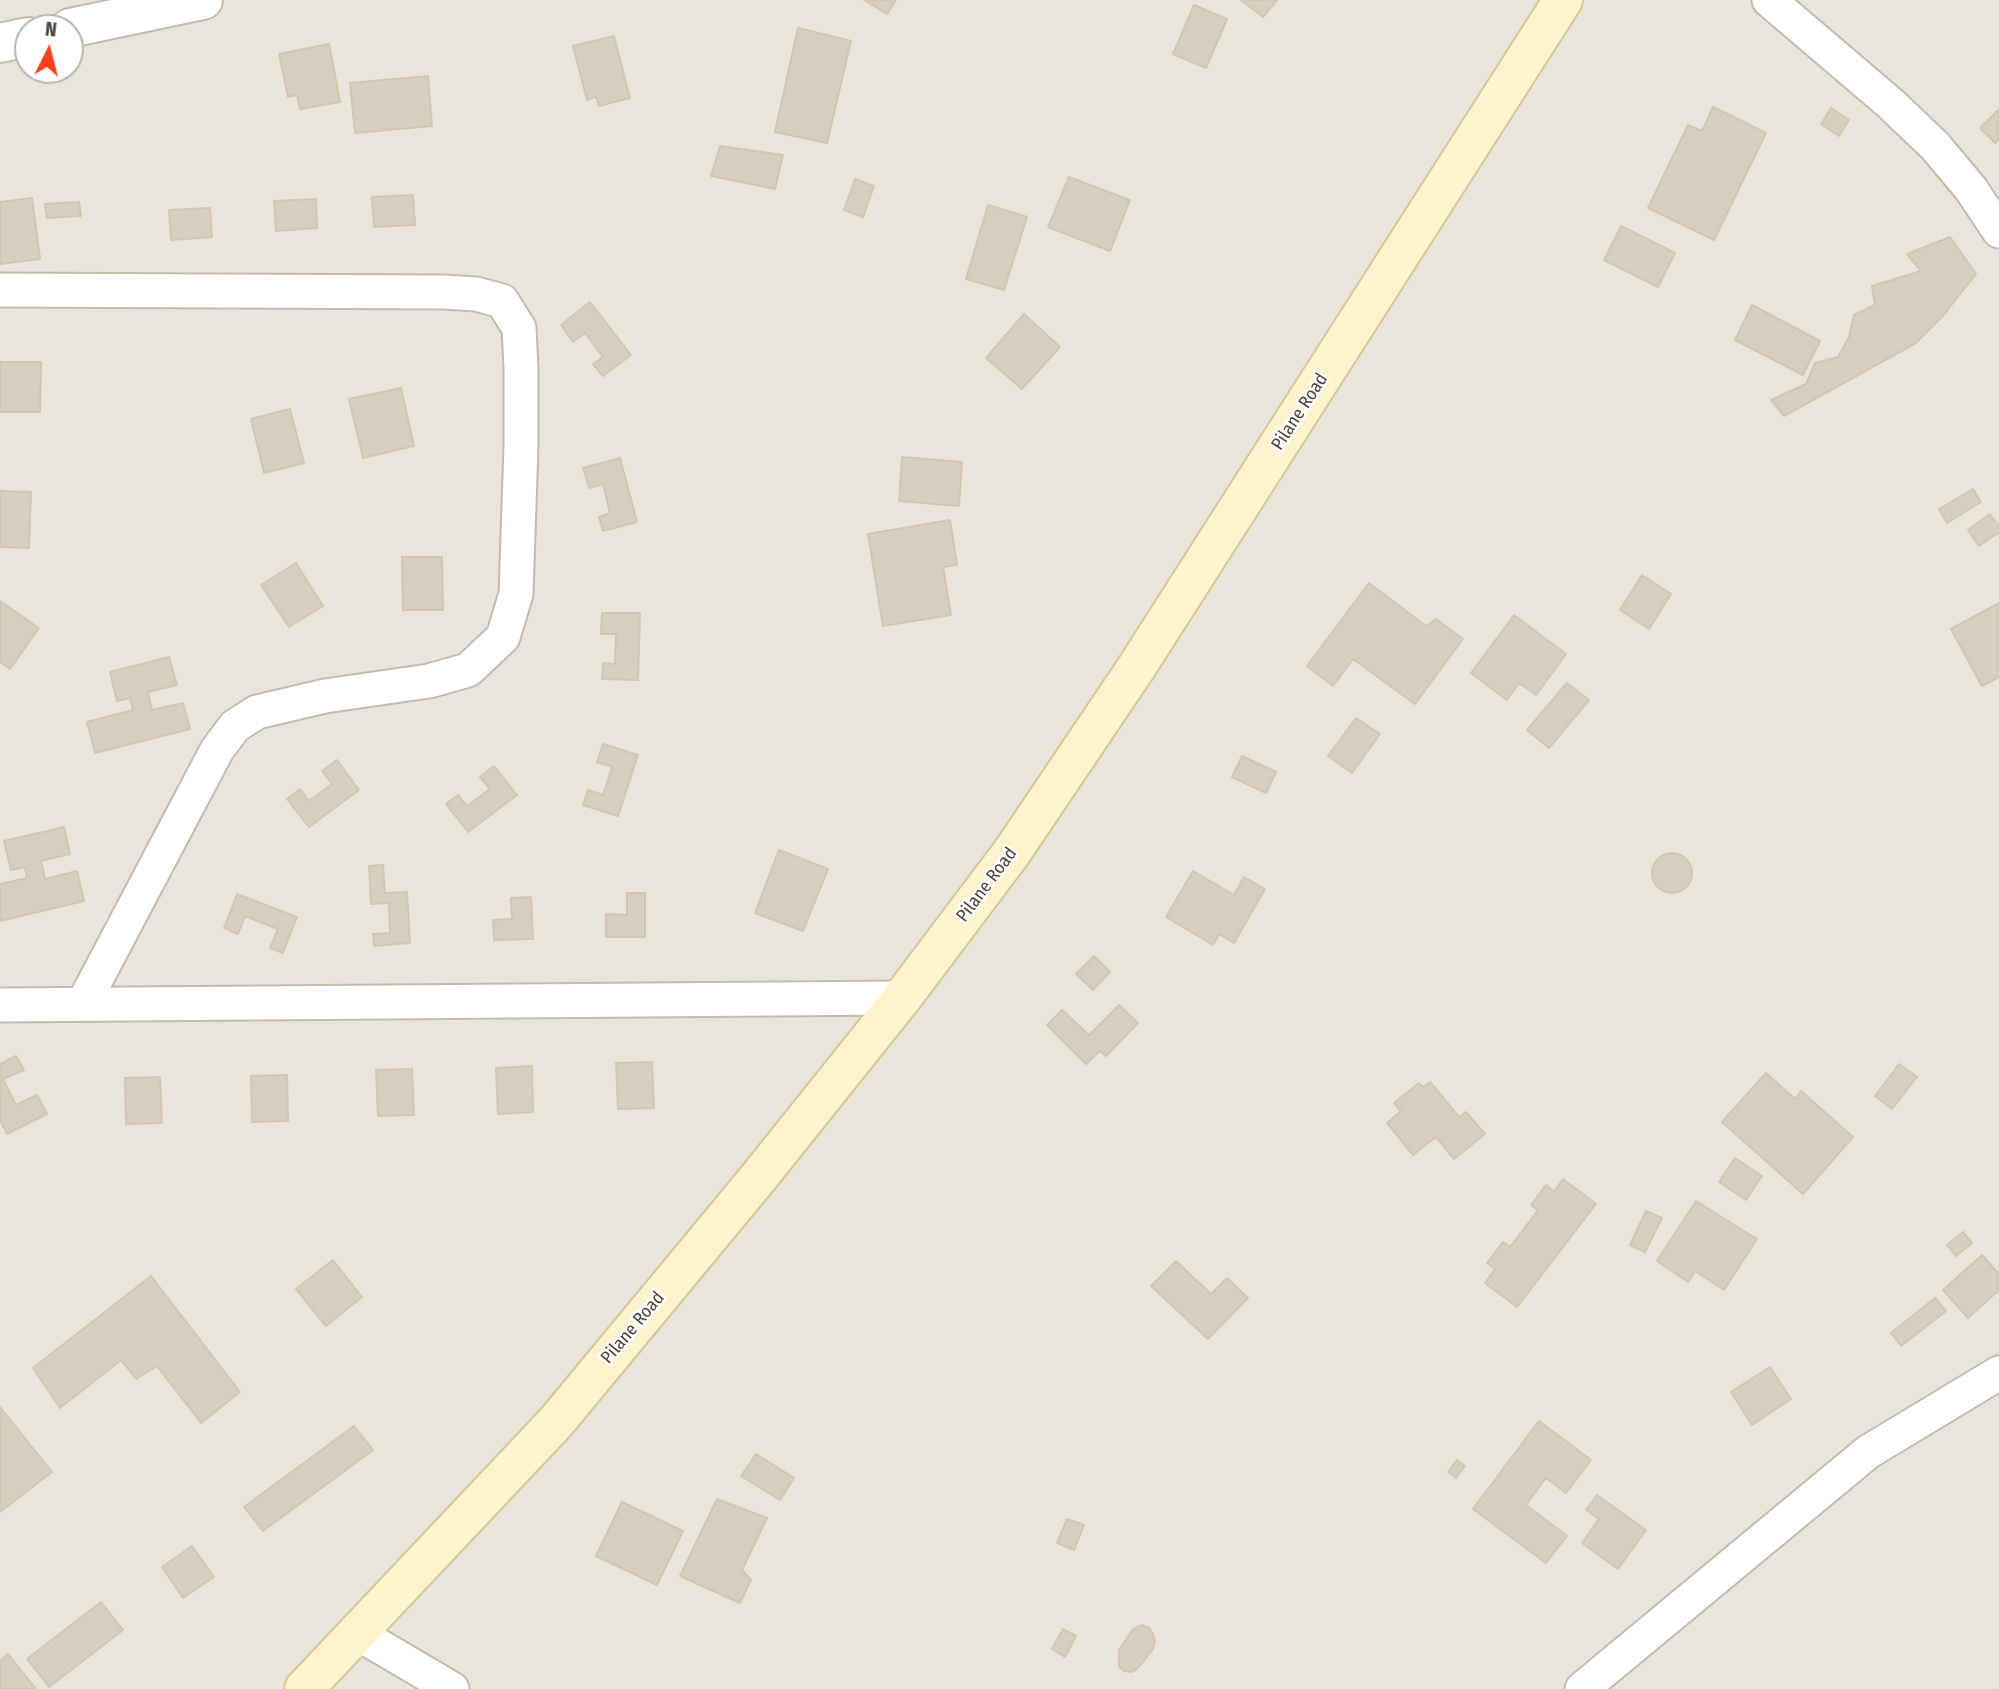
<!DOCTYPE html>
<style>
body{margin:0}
#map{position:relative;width:1999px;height:1689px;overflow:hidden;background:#f6f3ec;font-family:"Fira Sans Condensed",sans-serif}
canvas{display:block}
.north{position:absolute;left:14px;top:14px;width:70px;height:70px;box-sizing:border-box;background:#fff;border:2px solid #b7b4b0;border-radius:50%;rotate:6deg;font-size:19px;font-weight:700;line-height:28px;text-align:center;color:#4b4439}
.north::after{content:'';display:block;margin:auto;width:24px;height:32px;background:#fc3f1d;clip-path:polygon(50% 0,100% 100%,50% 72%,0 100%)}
</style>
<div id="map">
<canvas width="1999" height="1689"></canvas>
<div class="north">N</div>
</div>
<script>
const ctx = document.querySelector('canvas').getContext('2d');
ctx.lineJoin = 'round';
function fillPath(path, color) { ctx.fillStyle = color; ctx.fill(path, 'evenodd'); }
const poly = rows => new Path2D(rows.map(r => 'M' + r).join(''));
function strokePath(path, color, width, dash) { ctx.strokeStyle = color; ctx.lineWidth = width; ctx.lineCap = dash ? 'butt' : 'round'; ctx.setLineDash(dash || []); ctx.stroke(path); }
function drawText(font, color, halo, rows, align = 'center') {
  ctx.font = font + ' "Fira Sans Condensed",sans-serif'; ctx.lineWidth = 5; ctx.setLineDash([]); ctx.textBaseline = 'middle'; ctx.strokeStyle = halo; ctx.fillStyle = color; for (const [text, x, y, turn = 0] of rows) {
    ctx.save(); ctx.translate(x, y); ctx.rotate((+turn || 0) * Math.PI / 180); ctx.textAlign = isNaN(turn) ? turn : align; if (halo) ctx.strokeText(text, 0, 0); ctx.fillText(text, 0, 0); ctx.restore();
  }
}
fillPath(poly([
 [0,0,1999,0,1999,1689,0,1689],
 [28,28,70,28,70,70,28,70]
]), '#eae5da');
const building = poly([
 [864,0,896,0,887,14,864,0],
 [1241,0,1277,0,1263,17,1241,0],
 [1194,5,1227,19,1206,68,1173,54,1194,5],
 [798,28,851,41,827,143,775,132,798,28],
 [614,36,630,98,599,106,596,97,587,100,573,46,614,36],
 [329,44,340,102,300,109,297,95,288,97,279,54,329,44],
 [428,76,432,126,355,133,350,83,428,76],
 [1713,107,1766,133,1714,240,1648,208,1688,125,1702,131,1713,107],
 [1831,108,1849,120,1839,136,1821,124,1831,108],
 [1999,109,1999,139,1995,143,1980,128,1999,109],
 [720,146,783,155,775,189,711,176,720,146],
 [1069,177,1130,200,1110,251,1048,227,1069,177],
 [855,179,874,186,863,217,844,210,855,179],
 [413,195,415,225,374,227,372,197,413,195],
 [32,198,40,259,0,264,0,202,32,198],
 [316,199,317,228,276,231,274,201,316,199],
 [79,202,81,216,47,218,45,204,79,202],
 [988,205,1027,217,1004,290,966,279,988,205],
 [210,208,212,237,171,240,169,210,210,208],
 [1621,226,1675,253,1658,287,1604,260,1621,226],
 [1950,237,1976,274,1942,317,1916,343,1784,416,1771,400,1806,384,1815,363,1838,357,1849,337,1854,315,1875,305,1872,286,1921,271,1907,254,1950,237],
 [590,302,631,355,603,376,593,364,603,357,585,333,573,342,561,325,590,302],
 [1752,305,1820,341,1803,375,1735,340,1752,305],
 [1024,314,1060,347,1022,389,986,358,1024,314],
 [0,362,41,362,40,412,0,412,0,362],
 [401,388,414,446,363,458,349,399,401,388],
 [290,409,304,463,264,473,251,419,290,409],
 [902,457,962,462,959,506,899,501,902,457],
 [620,458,637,522,603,531,599,517,610,513,603,484,589,488,583,468,620,458],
 [1973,489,1981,502,1947,523,1939,509,1973,489],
 [0,491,31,492,29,548,0,547,0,491],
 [1990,514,1999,527,1999,532,1979,546,1968,530,1990,514],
 [950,520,957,565,943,567,951,615,883,626,868,534,950,520],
 [402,557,442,557,443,610,403,610,402,557],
 [296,563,323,606,289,627,261,585,296,563],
 [1642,575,1671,594,1649,629,1620,610,1642,575],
 [1369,583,1426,626,1436,619,1463,639,1415,704,1353,659,1333,686,1307,666,1369,583],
 [0,601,39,628,10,669,0,662,0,601],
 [1999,603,1999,677,1982,686,1951,629,1999,603],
 [602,613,640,613,638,680,602,679,603,663,615,664,616,634,601,634,602,613],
 [1514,615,1566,654,1536,695,1519,683,1507,700,1471,673,1514,615],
 [169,657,177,685,148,692,152,710,183,703,190,729,95,753,87,722,133,710,130,698,117,701,110,672,169,657],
 [1567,683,1589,700,1549,748,1527,730,1567,683],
 [1356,718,1380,734,1352,773,1328,756,1356,718],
 [603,744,638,755,618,816,583,805,588,790,603,795,612,767,597,762,603,744],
 [1242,756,1276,772,1266,793,1232,777,1242,756],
 [337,760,359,790,309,827,287,799,300,789,309,801,332,784,322,771,337,760],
 [494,766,517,795,468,832,446,804,458,795,467,806,490,789,480,777,494,766],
 [64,827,70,854,41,861,45,879,77,871,84,901,0,921,0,884,27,878,25,867,11,870,4,841,64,827],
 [779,850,828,869,803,931,755,913,779,850],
 '1652 873a20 20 0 1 1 40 0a20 20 0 1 1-40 0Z',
 [383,865,385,893,407,892,410,943,374,946,373,934,390,933,389,903,371,904,369,866,383,865],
 [1193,871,1234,895,1244,877,1265,889,1234,943,1219,934,1213,945,1166,917,1193,871],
 [627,893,645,893,645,937,606,937,606,914,627,915,627,893],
 [237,894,297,917,283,953,270,948,278,929,245,916,238,934,224,928,237,894],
 [531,897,533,939,494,940,493,920,512,919,511,898,531,897],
 [1094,956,1110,972,1093,990,1076,974,1094,956],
 [1119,1005,1138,1023,1106,1056,1100,1051,1086,1064,1047,1025,1062,1010,1089,1035,1119,1005],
 [16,1056,24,1070,3,1079,16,1105,37,1095,47,1114,7,1134,0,1120,0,1064,16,1056],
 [652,1062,654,1108,618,1109,616,1063,652,1062],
 [1899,1064,1917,1077,1892,1109,1875,1096,1899,1064],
 [532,1066,533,1112,498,1114,496,1068,532,1066],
 [412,1069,414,1115,378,1116,376,1070,412,1069],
 [1766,1073,1795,1099,1801,1091,1853,1137,1803,1194,1722,1122,1766,1073],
 [287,1075,288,1121,252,1122,251,1076,287,1075],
 [160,1077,162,1123,126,1124,125,1078,160,1077],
 [1430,1082,1459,1117,1466,1112,1485,1134,1454,1159,1436,1137,1413,1155,1387,1123,1401,1111,1394,1103,1419,1083,1423,1087,1430,1082],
 [1735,1158,1762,1176,1746,1200,1719,1182,1735,1158],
 [1563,1179,1596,1204,1517,1307,1485,1283,1495,1269,1487,1263,1503,1242,1510,1247,1538,1210,1531,1205,1546,1185,1554,1192,1563,1179],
 [1696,1201,1757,1239,1724,1290,1695,1271,1688,1282,1657,1261,1696,1201],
 [1646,1211,1662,1218,1645,1252,1630,1245,1646,1211],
 [1963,1232,1972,1243,1956,1256,1947,1245,1963,1232],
 [1982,1255,1999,1274,1999,1290,1968,1318,1943,1290,1982,1255],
 [333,1260,362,1297,326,1326,296,1289,333,1260],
 [1176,1261,1211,1294,1227,1278,1248,1298,1208,1339,1151,1286,1176,1261],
 [151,1276,240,1392,201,1423,157,1366,136,1379,121,1360,60,1408,33,1368,151,1276],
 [1935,1298,1946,1311,1901,1346,1891,1333,1935,1298],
 [1770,1367,1791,1399,1752,1425,1731,1392,1770,1367],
 [0,1407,52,1472,0,1512,0,1407],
 [1539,1421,1591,1460,1566,1493,1546,1478,1526,1505,1567,1536,1546,1563,1473,1509,1539,1421],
 [354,1426,373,1450,263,1531,244,1507,354,1426],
 [756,1454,794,1478,780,1500,741,1476,756,1454],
 [1457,1460,1465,1466,1456,1478,1448,1472,1457,1460],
 [1597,1495,1646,1530,1618,1569,1582,1543,1599,1519,1586,1510,1597,1495],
 [717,1499,767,1518,742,1570,751,1580,740,1603,680,1576,717,1499],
 [622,1502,683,1531,657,1585,596,1556,622,1502],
 [1067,1519,1084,1525,1074,1550,1057,1543,1067,1519],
 [192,1546,214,1577,183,1598,162,1567,192,1546],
 [101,1602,123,1630,49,1687,27,1659,101,1602],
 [1142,1625,1149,1628,1153,1634,1155,1641,1153,1649,1138,1668,1132,1672,1124,1671,1119,1666,1119,1650,1133,1629,1142,1625],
 [1063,1629,1076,1636,1065,1657,1052,1649,1063,1629],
 [8,1654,36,1689,0,1689,0,1661,8,1654]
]);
fillPath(building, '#d8cfc1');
strokePath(building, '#d3c7b4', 2);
const minor = poly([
 [1769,0,1891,104,1935,146,1971,189,1999,231],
 [0,290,444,292,476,294,502,301,519,328,521,368,521,446,516,594,503,637,468,670,429,681,325,696,257,712,235,726,217,750,83,1004],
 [0,1005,902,998],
 [357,1633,452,1689],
 [1582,1689,1868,1452,1999,1373]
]);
const tertiary = poly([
 [70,28,203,0],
 [0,43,28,37]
]);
const secondary = poly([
 [304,1689,556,1422,758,1178,902,998,1012,852,1136,668,1563,0]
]);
strokePath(minor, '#c2bbae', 37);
strokePath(tertiary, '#c2bbae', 42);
strokePath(secondary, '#d6c79b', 42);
strokePath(minor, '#fff', 33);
strokePath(tertiary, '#fff', 38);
strokePath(secondary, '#fff3cd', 38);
drawText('18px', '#4b4439', '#fff', [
 ["Pilane Road",1300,412,-57],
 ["Pilane Road",987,885,-53],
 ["Pilane Road",633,1328,-50]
]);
</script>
